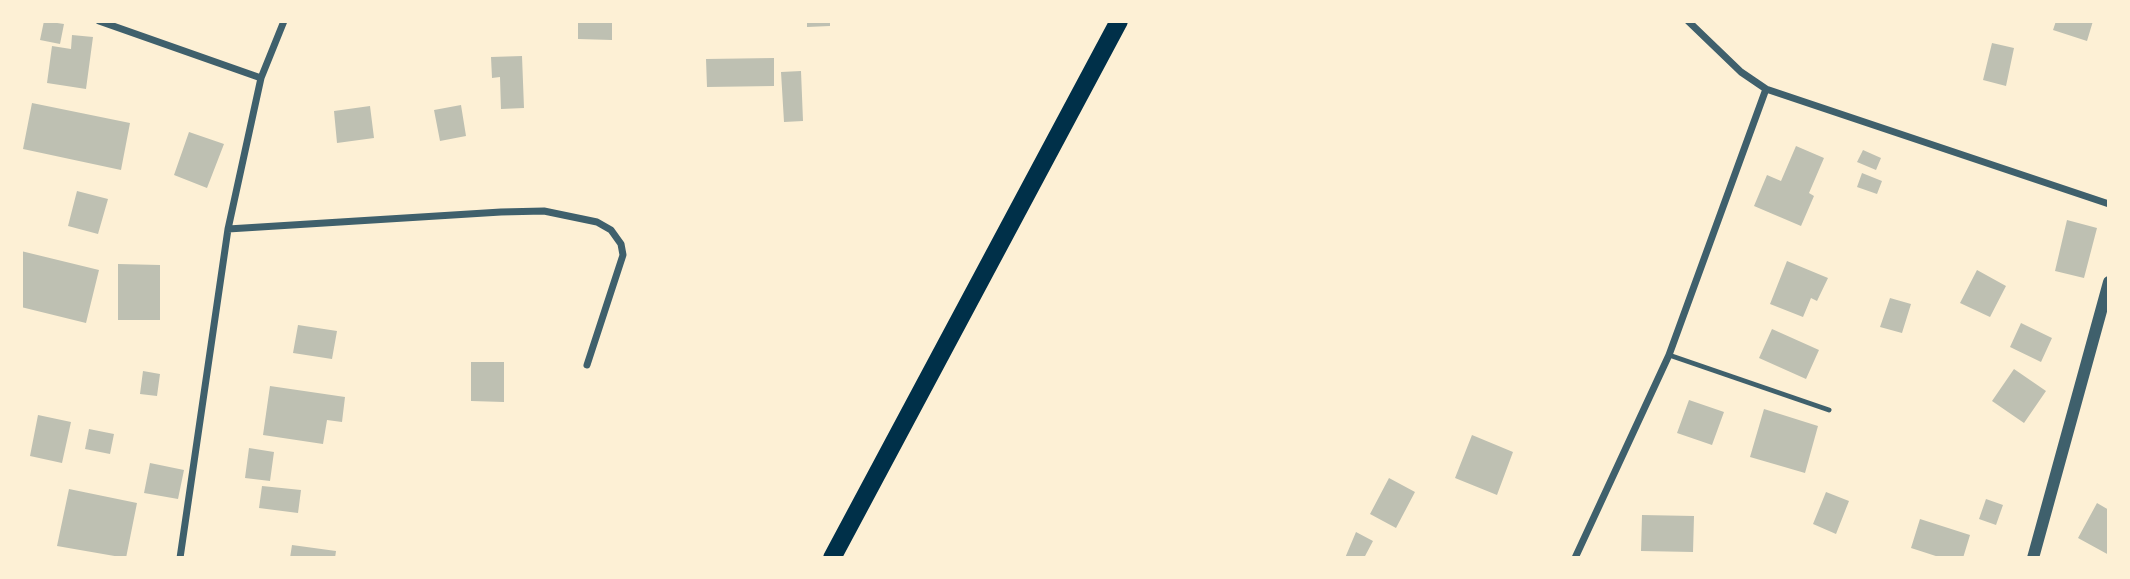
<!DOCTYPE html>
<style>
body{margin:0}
#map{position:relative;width:2130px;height:579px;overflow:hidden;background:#fdf0d5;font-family:"Zilla Slab",serif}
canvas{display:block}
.frame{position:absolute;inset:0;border:23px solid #fdf0d5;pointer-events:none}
</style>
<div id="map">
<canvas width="2130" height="579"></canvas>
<div class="frame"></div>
</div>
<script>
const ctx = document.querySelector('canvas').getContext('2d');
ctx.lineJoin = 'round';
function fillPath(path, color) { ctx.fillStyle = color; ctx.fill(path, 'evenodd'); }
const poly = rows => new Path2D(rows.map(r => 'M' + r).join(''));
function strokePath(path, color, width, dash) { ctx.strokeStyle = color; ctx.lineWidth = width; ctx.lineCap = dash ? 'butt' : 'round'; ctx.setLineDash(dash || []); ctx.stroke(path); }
fillPath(poly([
 [44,21,64,24,60,44,40,40],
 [578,21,612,21,612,40,578,39],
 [807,21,830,21,830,26,807,27],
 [2056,21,2093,21,2087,41,2053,30],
 [72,35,93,37,86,89,47,83,52,46,71,49],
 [1992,43,2014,48,2006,86,1983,80],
 [522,56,524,108,501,109,500,77,492,78,491,57],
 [774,58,774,86,707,87,706,59],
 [801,71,803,121,784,122,781,72],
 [32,103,130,123,121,170,23,149],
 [461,105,466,136,440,141,434,110],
 [370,106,374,138,337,143,334,111],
 [189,132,224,144,207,188,174,175],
 [1796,146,1824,158,1809,193,1814,196,1801,226,1754,206,1767,175,1781,181],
 [1863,150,1881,158,1876,170,1857,162],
 [1862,173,1882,181,1877,194,1857,187],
 [77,191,108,199,98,234,68,226],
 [2067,220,2097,228,2084,278,2055,271],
 [21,251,99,270,86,323,21,307],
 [1787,261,1828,278,1817,301,1811,298,1803,317,1770,304],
 [118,264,160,265,160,320,118,320],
 [1977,270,2006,286,1990,317,1960,303],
 [1890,298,1911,304,1902,333,1880,327],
 [2021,323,2052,338,2041,362,2010,347],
 [298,325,337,331,332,359,293,353],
 [1772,329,1819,350,1806,379,1759,358],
 [471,362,504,362,504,402,471,401],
 [2014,369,2046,391,2024,423,1992,401],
 [143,371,160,374,157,396,140,394],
 [270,386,345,397,342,422,327,420,323,444,263,435],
 [1689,400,1724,412,1712,445,1677,433],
 [1764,409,1818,426,1805,473,1750,457],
 [38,415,71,422,62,463,30,456],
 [89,429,114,434,110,454,85,449],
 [1472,435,1513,452,1497,495,1455,478],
 [249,448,274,452,270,481,245,478],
 [150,463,184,470,178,499,144,493],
 [1389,478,1415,492,1396,528,1370,514],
 [262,486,301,490,298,513,259,508],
 [69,489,137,503,126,558,57,546],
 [1826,492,1849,501,1836,534,1813,524],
 [1986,499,2003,505,1996,525,1979,519],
 [2097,503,2109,510,2109,555,2078,538],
 [1642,515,1694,516,1693,552,1641,551],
 [1920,519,1970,535,1963,558,1942,558,1911,548],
 [1356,532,1373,541,1364,558,1345,558],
 [292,545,336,551,335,558,290,558]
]), '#bec0b2');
strokePath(poly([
 [1669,355,1829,410]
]), '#3f606c', 5);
strokePath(poly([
 [99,21,261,78],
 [1688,21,1741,72,1766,89,2109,204],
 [228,229,501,212,544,211,597,222,611,230,621,244,623,255,587,365],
 [180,558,228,229,261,78,284,21],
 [1575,558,1669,355,1766,89]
]), '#3f606c', 7);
strokePath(poly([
 [2033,558,2109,282]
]), '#3f606c', 12);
strokePath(poly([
 [832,558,1119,21]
]), '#003049', 18);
</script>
